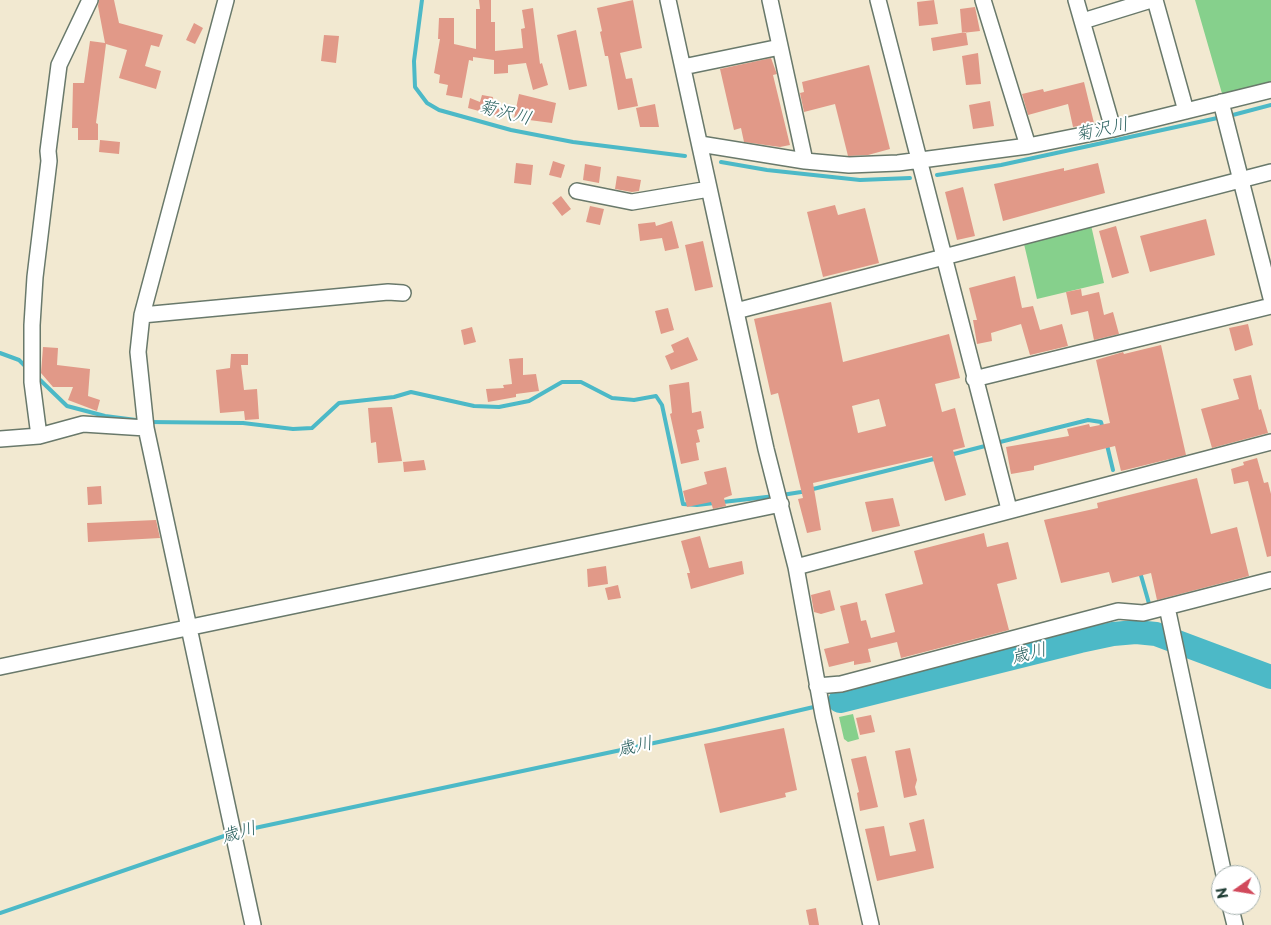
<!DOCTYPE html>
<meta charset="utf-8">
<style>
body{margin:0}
#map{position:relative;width:1271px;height:925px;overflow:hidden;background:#f2e9d1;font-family:"Playpen Sans",sans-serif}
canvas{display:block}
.north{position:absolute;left:1211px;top:865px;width:50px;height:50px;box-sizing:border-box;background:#fff;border:1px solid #a5b1ae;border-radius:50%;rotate:257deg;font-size:14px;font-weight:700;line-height:20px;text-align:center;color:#1f3d34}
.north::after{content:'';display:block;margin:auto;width:18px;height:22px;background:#d1495b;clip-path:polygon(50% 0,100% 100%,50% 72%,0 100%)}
</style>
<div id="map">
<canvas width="1271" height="925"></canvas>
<div class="north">N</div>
</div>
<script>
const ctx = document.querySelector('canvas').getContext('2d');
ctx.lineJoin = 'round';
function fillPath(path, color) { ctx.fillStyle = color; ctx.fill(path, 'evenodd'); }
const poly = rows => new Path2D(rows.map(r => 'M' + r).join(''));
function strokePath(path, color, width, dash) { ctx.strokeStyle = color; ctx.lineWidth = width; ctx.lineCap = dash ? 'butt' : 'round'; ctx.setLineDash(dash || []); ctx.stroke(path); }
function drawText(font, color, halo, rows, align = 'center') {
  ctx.font = font + ' "Playpen Sans","Klee One",sans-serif'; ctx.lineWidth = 4; ctx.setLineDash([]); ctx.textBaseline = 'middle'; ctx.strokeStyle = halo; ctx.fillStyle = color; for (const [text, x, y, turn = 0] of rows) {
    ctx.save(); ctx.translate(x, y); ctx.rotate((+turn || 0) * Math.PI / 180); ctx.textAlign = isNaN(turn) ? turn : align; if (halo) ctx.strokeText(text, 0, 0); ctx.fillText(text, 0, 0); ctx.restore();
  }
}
fillPath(poly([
 [1195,0,1271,0,1271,85,1223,97],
 [1091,225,1104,283,1037,299,1024,244],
 [853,714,859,739,848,742,844,739,839,717]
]), '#86d08c');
strokePath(poly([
 [422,0,414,61,415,87,427,103,439,110,511,130,573,142,685,156],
 [1229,116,1271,105],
 [721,162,767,170,860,180,910,178],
 [937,175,1001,165,1222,117],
 [0,353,19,360,28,369],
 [37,377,67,406,105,416,136,420],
 [148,422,243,423,293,429,312,428,339,403,394,397,411,392,474,406,499,407,529,401,562,382,581,382,612,398,634,400,656,396,662,405,683,504,697,505,775,496],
 [996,443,1088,420,1101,422,1103,429],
 [1107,445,1113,470],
 [950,455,989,445],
 [782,495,801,492,938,458],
 [1140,572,1150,607],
 [825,704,840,701],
 [236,832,715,730,818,706],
 [0,913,230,834]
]), '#4cb9c7', 4);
strokePath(poly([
 [840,701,1080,641,1113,634,1136,632,1156,634,1271,677]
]), '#4cb9c7', 24);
fillPath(poly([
 [99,0,114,0,119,23,163,35,159,47,151,45,145,66,161,71,156,89,119,78,127,50,106,44,96,123,98,124,98,140,78,140,78,128,72,128,73,83,84,83,90,41,105,43,98,6],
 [479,0,491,0,491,22,495,22,495,51,523,48,521,29,525,28,522,10,533,8,540,64,542,63,548,85,533,90,526,63,508,65,508,73,494,74,494,60,473,57,473,61,469,60,462,98,446,95,448,85,439,83,440,75,434,73,440,39,438,39,439,18,454,18,454,44,476,49,476,9,480,9],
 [633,0,642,48,620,53,626,79,632,78,638,106,618,110,608,56,605,56,600,32,602,31,597,8],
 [934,0,938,24,919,26,917,2],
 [975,7,980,31,962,33,960,9],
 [194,23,203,28,195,44,186,40],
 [576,30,587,86,569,90,557,35],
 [966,32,968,45,933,51,931,38],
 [324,35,339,36,336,63,321,61],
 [978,53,981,84,966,85,962,56],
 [771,58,775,69,777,74,773,75,790,145,780,147,744,142,741,128,734,130,720,69],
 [869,65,890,149,868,155,848,156,835,104,804,112,800,93,804,92,802,82],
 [1084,82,1094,123,1073,127,1068,104,1028,115,1022,94,1043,89,1044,92],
 [519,94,556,103,552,123,514,118],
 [482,95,493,97,491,106,500,109,497,116,468,108,470,98,480,102],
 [990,101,994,126,973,129,969,105],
 [655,104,659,127,640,127,636,108],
 [100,140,120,142,119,154,99,152],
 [553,161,565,165,561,178,549,175],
 [516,163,533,165,531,185,514,183],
 [1098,163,1105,193,1003,221,994,184,1064,168,1064,171],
 [585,164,601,167,599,183,583,180],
 [617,176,641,180,639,191,632,192,615,189],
 [963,187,975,236,957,240,945,192],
 [561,196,571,209,562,216,552,203],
 [835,205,838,215,865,208,879,263,823,277,807,212],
 [590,206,604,209,600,225,586,222],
 [1206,219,1215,255,1150,272,1140,236],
 [672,221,679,248,665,251,662,238,640,241,638,224,655,222,656,226],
 [1116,226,1129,273,1112,278,1099,231],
 [703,241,713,287,695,291,685,245],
 [1015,276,1022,308,1033,306,1040,330,1062,324,1068,346,1030,355,1021,324,991,333,992,341,977,344,973,320,977,320,969,288],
 [1081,289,1082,296,1099,292,1104,315,1113,312,1119,334,1094,340,1088,311,1071,315,1066,292],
 [831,302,843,362,949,334,960,378,935,384,942,412,955,408,965,447,953,450,966,495,945,501,932,456,813,483,821,530,807,533,798,499,803,498,778,393,771,395,754,319],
 [879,399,886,426,858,433,852,406],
 [668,308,674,330,661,334,655,311],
 [1248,324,1253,345,1235,351,1229,328],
 [472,327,476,342,464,345,461,330],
 [688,337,698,360,671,370,665,356,674,352,671,345],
 [1161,345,1186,455,1121,471,1115,446,1034,466,1034,470,1011,474,1006,447,1069,436,1067,429,1089,424,1090,427,1110,423,1096,360,1123,352,1124,354],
 [43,347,58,348,57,365,90,369,88,396,100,400,97,411,68,400,73,387,53,387,41,373],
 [231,354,248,354,248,365,241,365,244,390,257,389,259,419,245,420,244,411,220,413,216,370,230,368],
 [523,358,523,375,536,374,539,391,516,394,516,397,488,402,486,389,504,388,503,385,512,384,509,359],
 [1251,375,1259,410,1261,409,1268,433,1212,448,1201,409,1239,399,1233,379],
 [689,382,692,413,701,411,704,428,697,430,700,442,696,443,699,460,681,464,670,414,672,413,669,385],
 [392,407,402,461,378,463,376,442,371,443,368,408],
 [1257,458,1264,483,1268,482,1271,494,1271,556,1267,557,1248,481,1234,484,1231,469,1244,465,1243,462],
 [424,460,426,470,404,472,403,462],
 [726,467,732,495,724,498,726,506,713,509,711,502,687,507,683,491,707,484,704,472],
 [1197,478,1211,534,1237,527,1249,576,1157,600,1151,573,1112,583,1109,572,1061,583,1044,520,1098,508,1097,503],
 [101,486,102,504,88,505,87,487],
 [893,498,900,526,872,532,865,502],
 [156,520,160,538,88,542,87,523],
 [984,533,987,547,1008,542,1017,579,997,584,1009,630,901,658,897,642,868,649,871,662,854,665,854,661,829,667,824,649,849,643,840,606,857,602,861,621,866,620,871,638,895,632,885,594,923,584,914,551],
 [700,536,709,568,742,561,744,574,691,589,687,573,690,573,681,541],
 [606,566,608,584,588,587,587,569],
 [618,585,621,598,608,600,605,588],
 [830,590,835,610,821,614,814,612,811,595],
 [871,715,875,732,860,735,856,718],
 [784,728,797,790,785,793,786,797,720,813,704,744],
 [910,748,917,780,915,787,917,795,904,798,895,751],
 [866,756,878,807,860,811,857,793,859,792,851,759],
 [924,819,934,868,877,881,865,829,884,826,890,856,916,851,909,823],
 [816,908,819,925,809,925,806,910]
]), '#e19988');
const minor = poly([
 [226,0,142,315,138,352,146,428,253,925],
 [668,0,766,449,796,567,823,715,871,925],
 [770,0,805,161],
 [878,0,1009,509],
 [983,0,1028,146],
 [1076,0,1113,129],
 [1155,0,1186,111],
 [1083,21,1151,0],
 [683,67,780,47],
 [1221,102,1271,298],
 [700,144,805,161,849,165,898,163,1028,146,1113,129,1271,90],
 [577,191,632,202,709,189],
 [736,311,1271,172],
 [142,315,388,292,403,293],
 [974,379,1271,306],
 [39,436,32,382,32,325,35,277,49,161,48,151,59,65,90,0],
 [0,439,39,436,83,424,146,428],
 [796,567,1271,442],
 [1167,607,1224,875],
 [0,667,781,504],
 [817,686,841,684,1118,611,1143,613,1271,580],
 [1230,905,1235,925]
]);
strokePath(minor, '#69796b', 18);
strokePath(minor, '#fff', 15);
drawText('italic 18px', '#2c6260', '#fff', [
 ["菊沢川",505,113,14],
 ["菊沢川",1102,130,-12],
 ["歳川",1029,654,-14],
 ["歳川",635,747,-12],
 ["歳川",239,833,-16]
]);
</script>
